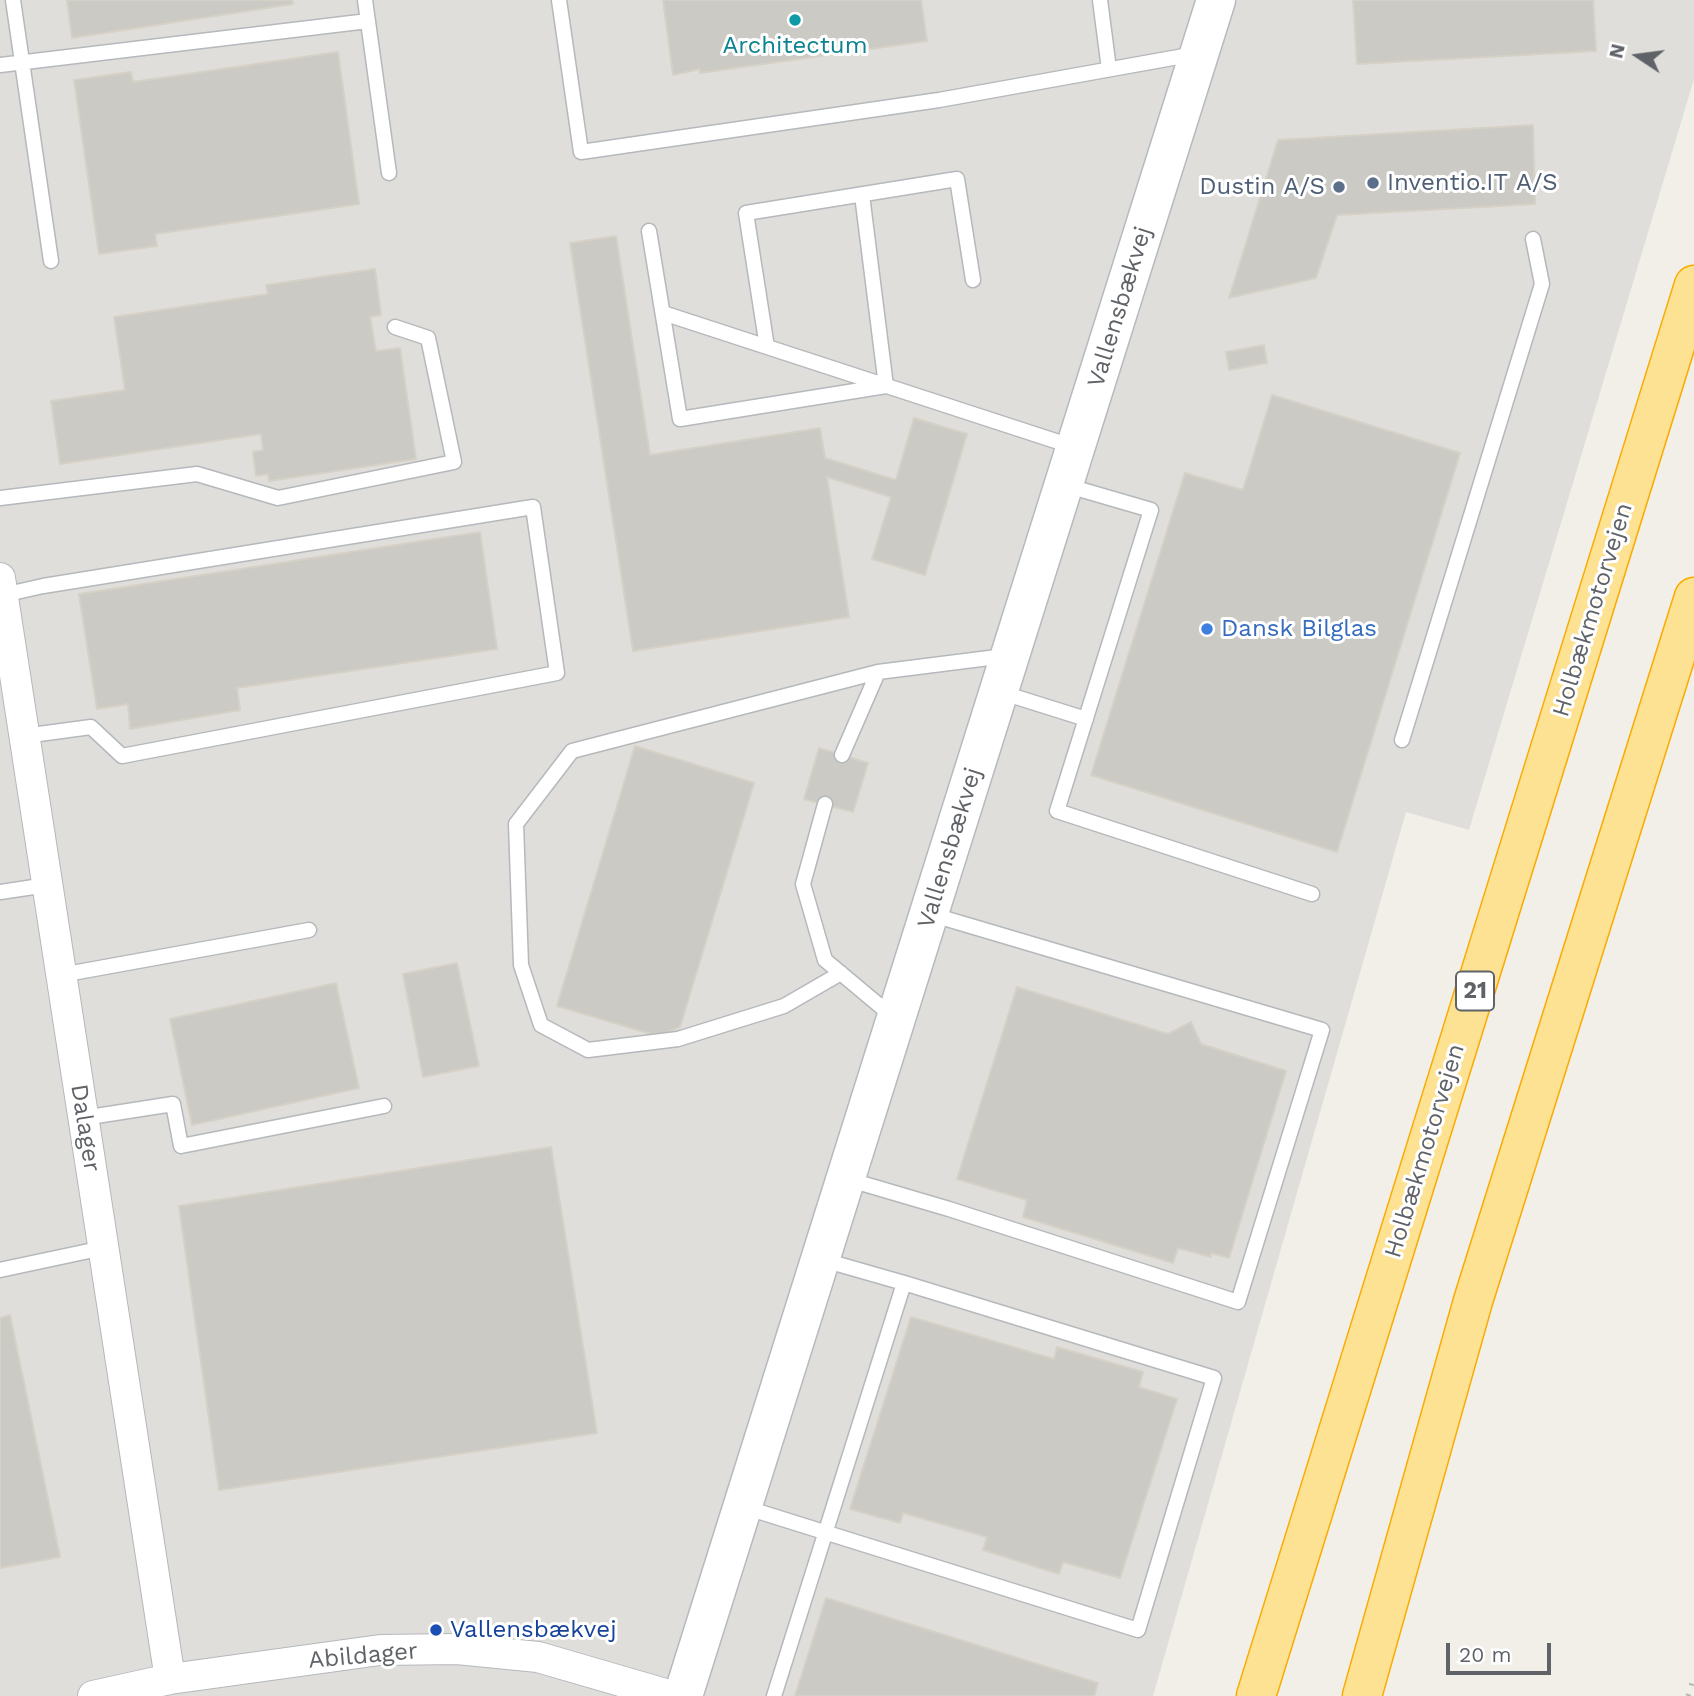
<!DOCTYPE html>
<meta charset="utf-8">
<style>
body{margin:0}
#map{position:relative;width:1694px;height:1696px;overflow:hidden;background:#f1efe8;font-family:"Work Sans",sans-serif}
canvas{display:block}
.north{position:absolute;left:1603px;top:21px;width:70px;height:70px;-webkit-text-stroke:5px #fff;paint-order:stroke;rotate:283deg;font-size:19px;font-weight:700;line-height:28px;text-align:center;color:#5f6368}
.north::after{content:'';display:block;margin:auto;width:24px;height:32px;background:#5f6368;clip-path:polygon(50% 0,100% 100%,50% 72%,0 100%)}
.scale{position:absolute;left:1446px;top:1643px;width:105px;height:32px;box-sizing:border-box;border:4px solid #5f6368;border-top:0;padding-left:9px;font-size:21px;line-height:24px;white-space:nowrap;color:#5f6368;-webkit-text-stroke:5px #fff;paint-order:stroke}
</style>
<div id="map">
<canvas width="1694" height="1696"></canvas>
<div class="north">N</div>
<div class="scale">20 m</div>
</div>
<script>
const ctx = document.querySelector('canvas').getContext('2d');
ctx.lineJoin = 'round';
function fillPath(path, color) { ctx.fillStyle = color; ctx.fill(path, 'evenodd'); }
const poly = rows => new Path2D(rows.map(r => 'M' + r).join(''));
function strokePath(path, color, width, dash) { ctx.strokeStyle = color; ctx.lineWidth = width; ctx.lineCap = dash ? 'butt' : 'round'; ctx.setLineDash(dash || []); ctx.stroke(path); }
function drawText(font, color, halo, rows, align = 'center') {
  ctx.font = font + ' "Work Sans",sans-serif'; ctx.lineWidth = 6; ctx.setLineDash([]); ctx.textBaseline = 'middle'; ctx.strokeStyle = halo; ctx.fillStyle = color; for (const [text, x, y, turn = 0] of rows) {
    ctx.save(); ctx.translate(x, y); ctx.rotate((+turn || 0) * Math.PI / 180); ctx.textAlign = isNaN(turn) ? turn : align; if (halo) ctx.strokeText(text, 0, 0); ctx.fillText(text, 0, 0); ctx.restore();
  }
}
fillPath(poly([
 [0,0,1694,0,1694,79,1469,830,1406,812,1153,1696,0,1696]
]), '#e0deda');
const building = poly([
 [67,0,292,0,293,4,72,38,67,0],
 [663,0,921,0,927,41,700,73,700,69,673,75,663,0],
 [1353,0,1593,0,1596,51,1357,64,1353,0],
 [338,52,359,204,155,234,157,246,99,254,74,80,131,72,133,82,338,52],
 [1533,125,1535,204,1337,215,1316,278,1229,298,1278,140,1533,125],
 [616,236,650,455,820,428,825,458,896,480,914,418,967,434,925,575,872,559,891,497,827,477,849,617,633,651,570,243,616,236],
 [375,269,381,315,370,317,376,351,400,348,416,459,269,481,268,474,256,476,253,452,263,450,261,434,60,464,51,401,125,390,114,317,268,294,266,285,375,269],
 [1264,345,1267,363,1229,370,1226,352,1264,345],
 [1272,395,1460,453,1337,852,1091,775,1185,473,1243,490,1272,395],
 [480,532,497,649,237,688,240,710,130,729,128,704,97,709,79,594,480,532],
 [635,746,754,783,680,1027,658,1036,557,1006,635,746],
 [819,748,868,763,853,812,804,799,819,748],
 [457,963,479,1066,423,1077,403,974,457,963],
 [336,983,359,1088,192,1125,170,1019,336,983],
 [1017,987,1168,1034,1191,1022,1201,1044,1286,1071,1229,1258,1211,1253,1211,1257,1178,1248,1173,1263,1023,1217,1027,1200,957,1179,1017,987],
 [551,1147,597,1433,219,1490,179,1206,551,1147],
 [10,1315,60,1557,0,1568,0,1318,10,1315],
 [911,1317,1054,1359,1057,1347,1143,1372,1139,1387,1177,1399,1120,1578,1063,1562,1059,1574,983,1550,987,1537,903,1513,900,1523,850,1509,911,1317],
 [826,1598,1098,1683,1094,1696,795,1696,826,1598]
]);
fillPath(building, '#cccac5');
strokePath(building, '#d6d1c6', 2);
const lane = poly([
 [13,0,51,261],
 [365,0,389,173],
 [559,0,581,152,939,100,1195,54],
 [1100,0,1109,69],
 [0,65,368,21],
 [649,231,680,419,886,386,862,195],
 [663,313,1074,447],
 [767,347,746,213,957,179,973,280],
 [1065,485,1151,510,1057,811,1312,894],
 [0,498,197,474,278,498,454,462,428,338,395,327],
 [3,595,43,586,533,507,557,673,122,756,91,727,24,736],
 [1000,692,1086,719],
 [1402,740,1542,284,1533,239],
 [842,755,878,672,1005,656],
 [825,804,803,884,825,960,892,1016],
 [0,892,47,885],
 [841,973,784,1006,678,1039,588,1050,541,1025,521,965,516,824,572,751,878,672],
 [61,975,309,930],
 [83,1118,173,1104,181,1146,384,1106],
 [847,1179,949,1209,1238,1302,1322,1030,930,914],
 [0,1270,103,1248],
 [744,1507,1138,1630,1214,1378,904,1283],
 [774,1696,904,1283,820,1259]
]);
const street = poly([
 [0,578,170,1679],
 [93,1696,170,1679,380,1650,457,1649,538,1657,672,1696]
]);
const secondary = poly([
 [683,1696,1216,0]
]);
const highway = poly([
 [1256,1696,1694,285],
 [1362,1696,1473,1301,1694,597]
]);
strokePath(lane, '#b5b8bc', 17);
strokePath(street, '#b5b8bc', 32);
strokePath(secondary, '#b6babf', 41);
strokePath(highway, '#f9ab00', 41);
strokePath(lane, '#fff', 14);
strokePath(street, '#fff', 30);
strokePath(secondary, '#fff', 38);
strokePath(highway, '#fde293', 38);
strokePath(poly([
 [1688,1696,1694,1676]
]), '#b6b7b8', 5, [2, 9]);
for (const [x, y, r, color] of [
 [795,20,7,"#0f9aa8"],
 [1373,183,7,"#5c6f8a"],
 [1339,187,7,"#5c6f8a"],
 [1207,629,7,"#3f7fe0"],
 [436,1630,7,"#1a4fb4"]
]) { const dot = new Path2D(); dot.arc(x, y, r, 0, 2 * Math.PI); ctx.fillStyle = color; ctx.fill(dot); strokePath(dot, '#fff', 2.5); }
for (const [x, y, w] of [
 [1475,991,38]
]) { const box = new Path2D(); box.roundRect(x - w / 2, y - 19.5, w, 39, 5); ctx.fillStyle = '#fff'; ctx.fill(box); strokePath(box, '#5f6368', 2); }
drawText('bold 23px', '#5f6368', null, [
 ["21",1475,991]
]);
drawText('24px', '#0d838f', '#fff', [
 ["Architectum",795,46]
]);
drawText('24px', '#4e5e75', '#fff', [
 ["Inventio.IT A/S",1387,183],
 ["Dustin A/S",1325,187,"right"]
], 'left');
drawText('24px', '#5f6368', '#fff', [
 ["Vallensbækvej",1120,307,-73],
 ["Holbækmotorvejen",1593,610,-73],
 ["Vallensbækvej",950,848,-73],
 ["Dalager",85,1128,81],
 ["Holbækmotorvejen",1425,1151,-73],
 ["Abildager",363,1656,-5]
]);
drawText('24px', '#366cbe', '#fff', [
 ["Dansk Bilglas",1221,629]
], 'left');
drawText('24px', '#164399', '#fff', [
 ["Vallensbækvej",450,1630]
], 'left');
</script>
